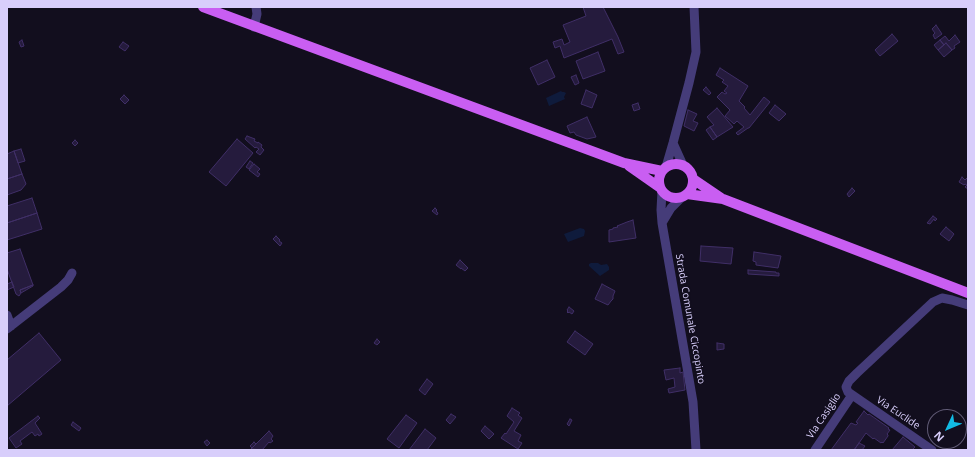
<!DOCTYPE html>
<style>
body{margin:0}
#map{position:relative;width:975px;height:457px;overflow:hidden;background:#120e1e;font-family:"Open Sans",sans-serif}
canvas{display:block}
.frame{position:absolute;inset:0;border:8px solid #d8cefb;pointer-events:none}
.north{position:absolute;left:927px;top:409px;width:40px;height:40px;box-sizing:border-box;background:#120e1e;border:1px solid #615b76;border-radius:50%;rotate:226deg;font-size:11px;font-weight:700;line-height:16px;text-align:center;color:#d8cefb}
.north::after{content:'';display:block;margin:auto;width:14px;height:18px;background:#12bae3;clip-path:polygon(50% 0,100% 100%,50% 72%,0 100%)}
</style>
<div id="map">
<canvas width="975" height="457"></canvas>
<div class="frame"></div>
<div class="north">N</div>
</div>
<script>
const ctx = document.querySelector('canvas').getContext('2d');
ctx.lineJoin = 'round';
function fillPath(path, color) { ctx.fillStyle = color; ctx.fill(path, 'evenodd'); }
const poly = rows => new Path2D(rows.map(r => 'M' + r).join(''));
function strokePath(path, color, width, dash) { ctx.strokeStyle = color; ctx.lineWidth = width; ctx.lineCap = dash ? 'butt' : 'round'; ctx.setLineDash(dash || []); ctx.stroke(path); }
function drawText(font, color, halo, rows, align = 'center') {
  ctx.font = font + ' "Open Sans",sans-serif'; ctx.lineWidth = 3.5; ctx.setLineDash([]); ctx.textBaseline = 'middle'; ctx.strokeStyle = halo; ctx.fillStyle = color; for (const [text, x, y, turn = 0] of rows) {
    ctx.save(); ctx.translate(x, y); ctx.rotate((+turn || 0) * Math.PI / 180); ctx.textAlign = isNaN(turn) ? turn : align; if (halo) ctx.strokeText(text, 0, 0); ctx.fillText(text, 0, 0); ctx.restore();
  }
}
fillPath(poly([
 [561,91,562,92,564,92,566,93,564,97,565,99,549,106,546,98],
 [580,228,584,229,585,231,584,236,568,242,564,234],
 [591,263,598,263,601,265,607,264,609,267,609,270,600,276,589,266,589,264]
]), '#0f1b3c');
const building = poly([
 [583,7,603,7,618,37,624,52,618,54,612,39,564,58,560,46,555,48,553,42,562,39,564,45,570,42,563,25,586,16,583,7],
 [936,25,942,34,935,39,933,35,935,33,932,29,936,25],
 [892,34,898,41,880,56,875,50,892,34],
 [955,35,960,42,954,46,955,48,952,50,946,43,944,45,940,40,945,36,949,41,955,35],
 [22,40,24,46,21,47,19,42,22,40],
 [940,40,944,45,938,50,934,45,940,40],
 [123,42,129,46,125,51,119,47,123,42],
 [946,43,952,50,944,57,938,50,946,43],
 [598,52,605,71,583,79,576,61,598,52],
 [547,60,555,77,538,85,530,68,547,60],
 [720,68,748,86,739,101,745,107,744,108,750,115,764,97,770,102,749,128,748,128,738,135,736,133,744,127,737,121,734,124,725,116,730,110,717,97,722,92,725,94,727,93,724,91,728,86,722,82,724,80,716,75,720,68],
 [576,75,579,83,575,85,571,77,576,75],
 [706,87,711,93,709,95,703,90,706,87],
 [586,90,597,95,592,108,581,104,586,90],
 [124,95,129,100,125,104,120,99,124,95],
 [638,103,640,109,634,111,632,105,638,103],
 [775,105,786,114,779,121,769,113,775,105],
 [717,108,733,127,717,137,710,127,714,125,707,117,717,108],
 [688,110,697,114,693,121,698,123,694,131,684,126,688,110],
 [587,117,596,137,587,139,576,135,574,132,570,133,567,126,587,117],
 [710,127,717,137,713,140,706,130,710,127],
 [247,136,255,139,254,141,258,143,258,142,262,145,261,147,264,150,260,155,256,152,259,149,256,147,255,148,245,139,247,136],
 [237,139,253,153,226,186,209,172,237,139],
 [75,140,78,143,75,146,72,143,75,140],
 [21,149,25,161,18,163,14,151,21,149],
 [14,151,22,174,7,179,7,154,14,151],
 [250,161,253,163,249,169,246,167,250,161],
 [254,164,260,169,257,172,260,174,258,177,249,170,254,164],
 [22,174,26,184,21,190,7,195,7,179,22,174],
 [962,177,965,180,968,177,968,189,965,187,967,185,965,184,964,185,959,182,962,177],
 [852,188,855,191,849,197,847,194,852,188],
 [32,198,37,213,7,223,7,206,32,198],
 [435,208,437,210,436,211,438,213,437,215,432,211,435,208],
 [37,213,42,229,7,240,7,223,37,213],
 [933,216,937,219,935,221,934,219,930,224,927,223,933,216],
 [633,220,636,238,609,242,609,230,613,229,613,228,618,227,617,226,627,222,633,220],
 [946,227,954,234,949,241,940,234,946,227],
 [276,236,280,240,279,241,282,243,280,246,273,239,276,236],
 [701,246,733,248,731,264,700,261,701,246],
 [20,249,33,285,20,290,21,293,19,296,16,294,7,269,7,253,20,249],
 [754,252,781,256,778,268,756,265,756,262,753,261,754,252],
 [460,260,468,268,465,271,461,268,461,269,456,265,460,260],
 [748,270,776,272,776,273,779,273,779,276,748,274,748,270],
 [12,282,14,287,7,290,7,284,12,282],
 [602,284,615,291,613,296,613,299,611,301,608,305,595,299,602,284],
 [33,285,33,286,21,293,20,290,33,285],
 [569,307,574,311,572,314,569,312,568,313,567,312,568,311,567,310,569,307],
 [575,331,593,344,585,355,567,342,575,331],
 [39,333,61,360,7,406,7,360,39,333],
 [377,339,380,342,377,345,374,343,377,339],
 [717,343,724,344,724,349,717,350,717,343],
 [680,368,680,373,683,372,685,390,669,393,668,389,675,387,674,378,666,380,664,370,680,368],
 [427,379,433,384,425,395,419,390,427,379],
 [512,408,520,413,518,415,522,418,514,431,521,435,518,441,522,443,518,449,501,438,505,433,506,434,514,422,507,416,512,408],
 [864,411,868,415,869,414,889,428,888,429,890,430,887,434,888,435,888,436,883,443,882,442,881,443,874,438,873,439,866,433,854,450,831,450,851,423,856,425,858,423,856,422,864,411],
 [451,414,456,417,450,424,446,420,451,414],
 [406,415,417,423,399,448,387,439,406,415],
 [38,416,40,418,35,423,42,434,39,436,38,434,35,436,32,432,20,441,22,444,16,448,9,438,38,416],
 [570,419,572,420,569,426,567,424,570,419],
 [73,422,81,428,79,431,71,425,73,422],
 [485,426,494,434,489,439,481,431,485,426],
 [425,429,436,438,427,450,409,450,425,429],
 [269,431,273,436,271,439,273,441,270,443,269,442,262,450,251,449,269,431],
 [903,437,915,447,912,450,892,450,903,437],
 [207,440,210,443,207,446,204,442,207,440],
 [254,442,256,444,252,448,250,446,254,442],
 [859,443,865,446,862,450,854,450,859,443]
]);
fillPath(building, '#251b3d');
strokePath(building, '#402f67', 1);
strokePath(poly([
 [254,27,257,14,256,7],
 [673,143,683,165],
 [666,167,673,143,689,83,696,52,694,7],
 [662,191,661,210,662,223,693,402,696,450],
 [662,223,671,208,682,197],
 [7,315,11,326],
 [7,329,61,287,68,280,72,273],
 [815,450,852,395],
 [932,450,848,392,846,387,849,381,857,373,933,302,942,298,952,300,968,305]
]), '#453c79', 9);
strokePath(poly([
 [203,7,624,163,662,171],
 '659 181a17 17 0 1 1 34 0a17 17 0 1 1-34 0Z',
 [629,166,659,187],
 [693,179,721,198],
 [687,194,723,199,968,293]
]), '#c95ef2', 10);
drawText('10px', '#d8cefb', '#120e1e', [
 ["Strada Comunale Ciccopinto",690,319,80],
 ["Via Euclide",898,413,34],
 ["Via Casiglio",824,416,-56]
]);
</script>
